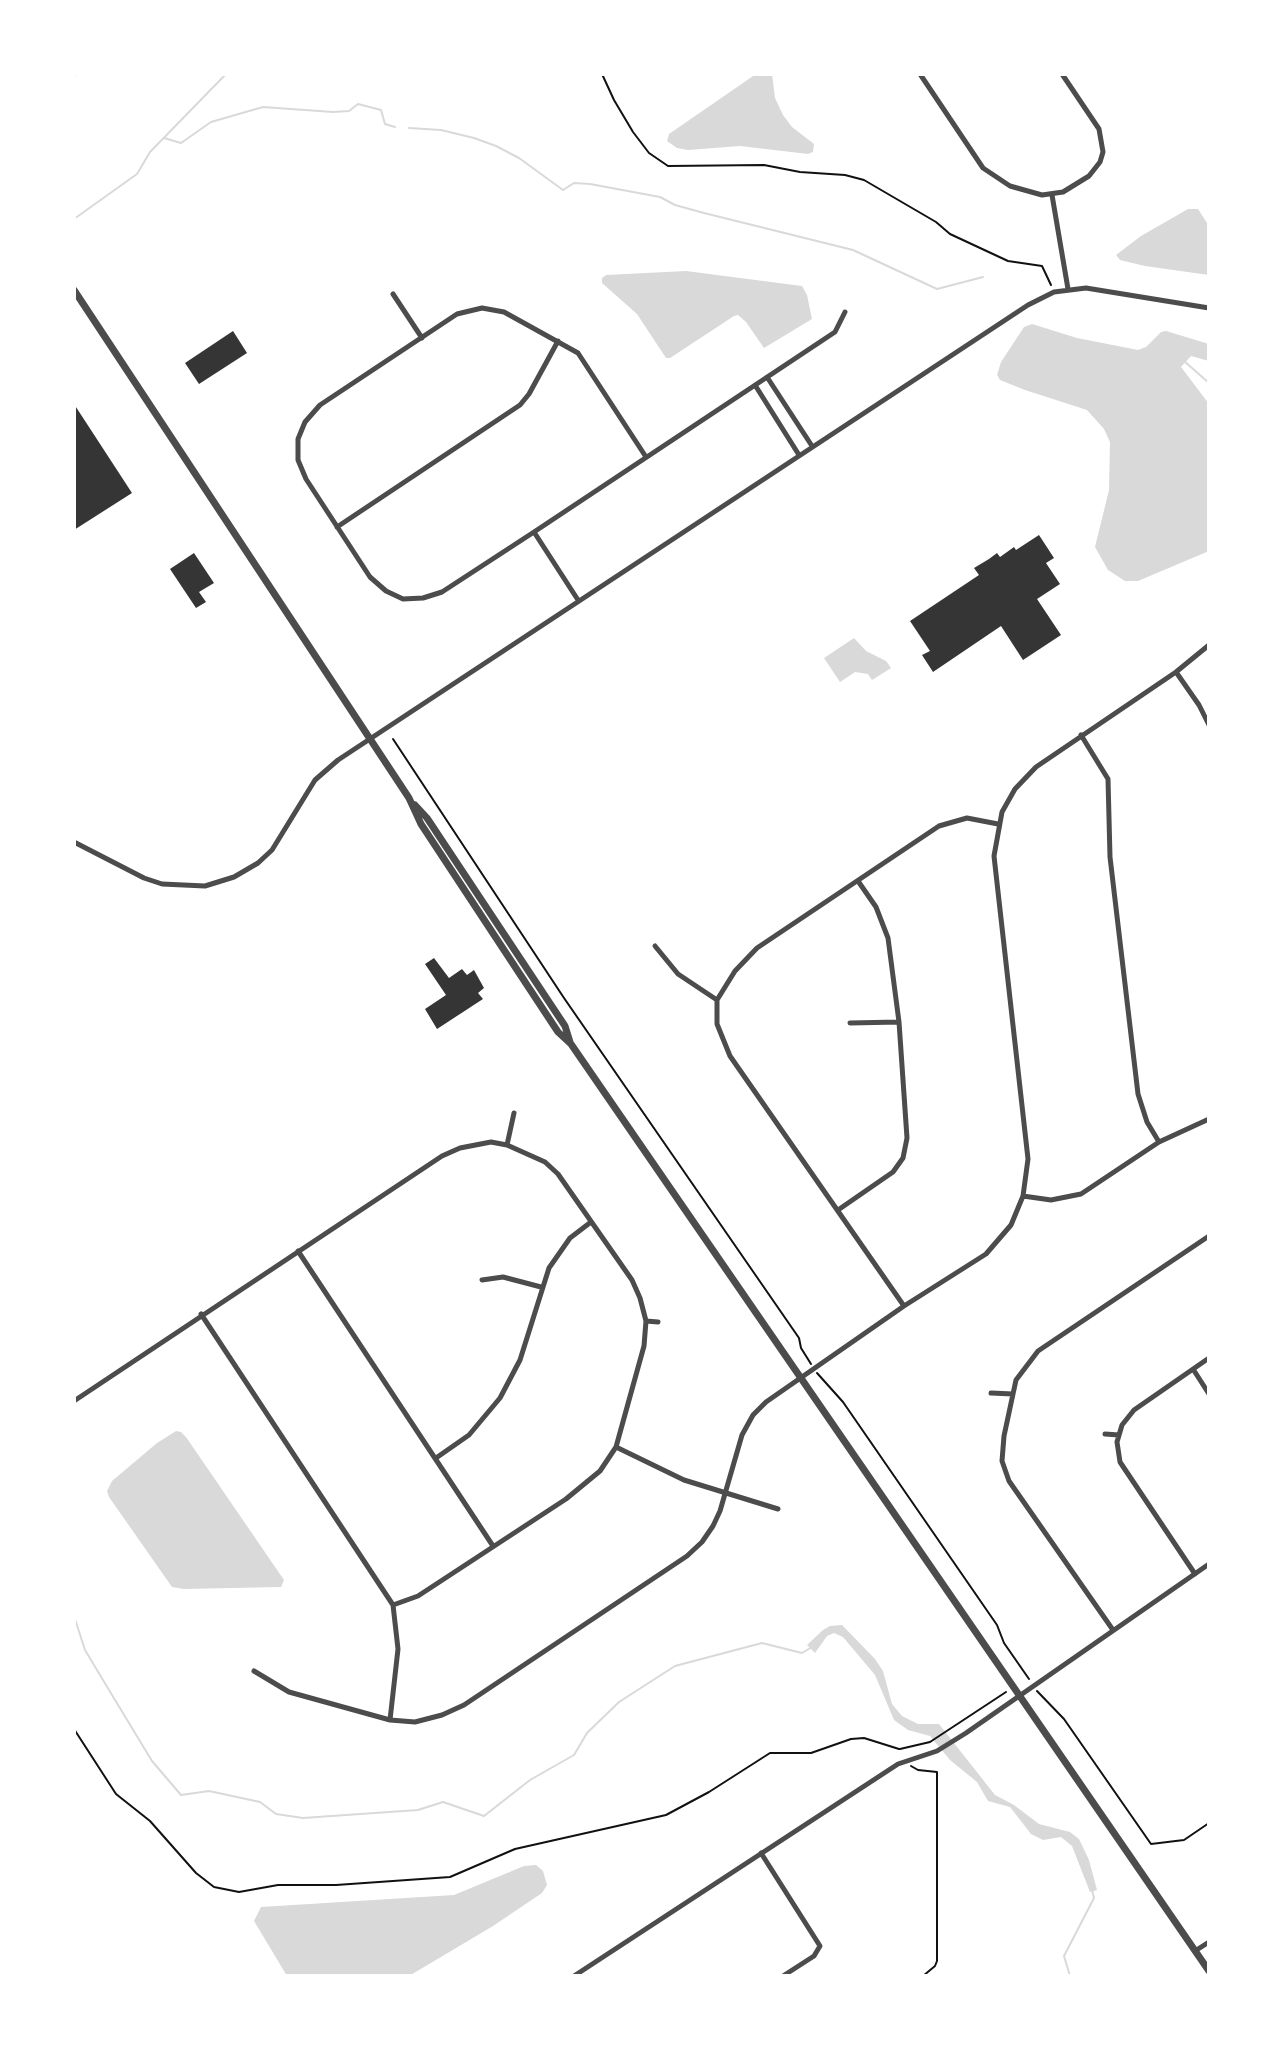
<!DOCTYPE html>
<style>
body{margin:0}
#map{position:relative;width:1283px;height:2050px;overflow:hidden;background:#fff;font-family:"Golos Text",sans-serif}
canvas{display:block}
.frame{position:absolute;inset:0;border:76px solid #fff;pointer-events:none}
</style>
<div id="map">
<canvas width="1283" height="2050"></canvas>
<div class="frame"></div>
</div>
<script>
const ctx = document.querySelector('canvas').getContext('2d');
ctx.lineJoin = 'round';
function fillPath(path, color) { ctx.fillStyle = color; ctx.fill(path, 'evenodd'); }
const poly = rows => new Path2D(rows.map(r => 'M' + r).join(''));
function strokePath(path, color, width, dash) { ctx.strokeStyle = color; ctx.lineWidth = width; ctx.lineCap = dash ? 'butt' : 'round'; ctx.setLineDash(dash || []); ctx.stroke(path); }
fillPath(poly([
 [756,74,772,74,775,98,783,115,792,127,814,144,813,152,808,154,740,146,688,150,677,148,667,141,669,134],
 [1188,209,1198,209,1209,226,1209,275,1145,266,1120,260,1116,255,1141,236],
 [686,271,802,286,807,295,812,319,764,348,746,322,738,315,734,316,670,358,666,358,637,314,602,283,602,278,606,275],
 [1032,324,1077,338,1138,350,1146,347,1161,332,1166,331,1209,344,1209,361,1191,356,1181,367,1209,404,1209,551,1138,581,1125,581,1108,570,1095,547,1109,490,1110,442,1104,429,1087,410,1025,390,1000,380,997,375,1001,362,1024,327],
 [854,638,866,651,886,661,891,668,872,680,868,674,855,672,840,682,824,658],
 [176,1431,181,1432,186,1437,284,1580,281,1587,184,1589,172,1587,109,1497,107,1491,112,1481,157,1443],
 [842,1625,875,1659,883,1671,892,1704,902,1716,918,1724,939,1724,995,1795,1014,1805,1039,1824,1070,1832,1079,1839,1089,1860,1097,1890,1090,1892,1072,1846,1061,1837,1043,1840,1031,1834,1010,1807,988,1801,977,1782,950,1760,930,1736,908,1730,894,1720,875,1675,843,1637,834,1633,827,1636,815,1653,807,1645,823,1630,830,1626],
 [536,1865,543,1871,547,1885,542,1893,493,1926,409,1976,287,1976,254,1921,261,1907,454,1895,524,1866]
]), '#d9d9d9');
strokePath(poly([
 [340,74,367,74],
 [409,128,441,130,474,138,496,146,519,158,563,190,574,183,590,184,660,197,675,205,704,213,853,250,937,289,983,277],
 [164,138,181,143,211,122,263,107,333,112,349,111,358,104,381,110,385,124,395,127],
 [74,219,137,174,150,152,226,74],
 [1184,361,1209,383],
 [74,1616,85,1650,112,1695,152,1761,181,1795,209,1791,260,1802,276,1814,303,1818,418,1810,443,1802,484,1816,530,1780,574,1755,587,1733,619,1702,675,1666,762,1643,802,1653,812,1647],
 [1070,1976,1064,1956,1094,1898,1092,1890]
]), '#d9d9d9', 2);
fillPath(poly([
 [233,331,247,353,199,384,185,363],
 [74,404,132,493,74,530],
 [1039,535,1054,558,1046,563,1060,584,1037,599,1061,635,1023,660,1001,626,933,672,922,655,930,651,910,621,979,575,974,568,989,559,997,553,1000,557,1014,547,1016,550],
 [194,553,214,583,199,592,206,602,196,608,170,569],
 [434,958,449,978,462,969,467,975,474,970,484,988,478,993,483,999,437,1029,425,1009,446,995,425,964]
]), '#353535');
strokePath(poly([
 [602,74,614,100,633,132,649,153,668,166,764,165,800,172,845,175,864,180,936,222,950,234,1008,261,1042,266,1051,285],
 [393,739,564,998,799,1338,801,1348,811,1364],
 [817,1373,843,1402,997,1625,1004,1643,1029,1679],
 [1037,1691,1064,1719,1151,1844,1184,1840,1209,1823],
 [74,1729,116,1794,150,1821,196,1873,214,1887,239,1892,278,1885,336,1885,450,1877,515,1849,666,1815,709,1792,770,1753,811,1753,851,1739,864,1738,899,1749],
 [900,1749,930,1742,1006,1692],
 [911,1766,918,1770,937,1772,937,1961,935,1966,923,1976]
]), '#111', 2);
strokePath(poly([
 [920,74,983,168,1010,186,1042,195,1063,192,1089,176,1100,162,1103,152,1099,129,1062,74],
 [74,75,75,74],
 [1052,195,1068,289],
 [393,294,422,338],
 [767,377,812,446],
 [755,385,799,455],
 [646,457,578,353,504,312,482,308,457,314,320,405,305,422,298,439,298,460,306,479,370,577,386,591,403,599,423,598,442,592,534,532,835,332,845,312],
 [337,527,520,405,529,394,558,341],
 [534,532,578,600],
 [1176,672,1199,705,1209,725],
 [1081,735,1108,779,1110,857,1138,1094,1147,1122,1159,1142],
 [74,842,144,878,162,884,205,886,234,877,258,863,272,850,315,780,338,760,1028,305,1054,292,1086,288,1209,308],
 [655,946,678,974,717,1000],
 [717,1000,717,1024,730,1056,904,1306],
 [717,1000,735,971,757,948,939,826,967,818,998,824],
 [850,1023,899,1022],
 [507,1145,514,1113],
 [1023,1196,1051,1200,1081,1194,1159,1142,1209,1119],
 [838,1210,893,1172,903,1158,907,1138,899,1022,888,938,876,907,858,881],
 [298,1251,493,1546],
 [482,1280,503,1277,541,1287],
 [201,1314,393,1605,398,1649,390,1720],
 [646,1321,658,1322],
 [1193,1369,1209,1394],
 [991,1393,1013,1394],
 [74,1401,442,1156,460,1148,491,1142,507,1145,545,1162,558,1174,632,1280,640,1298,646,1321,644,1346,616,1447,600,1471,566,1499,418,1596,393,1605],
 [1105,1434,1119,1435],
 [616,1447,684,1480,778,1509],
 [436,1458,469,1435,500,1398,520,1360,549,1268,570,1238,591,1222],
 [1195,1574,1120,1462,1117,1442,1122,1425,1134,1410,1209,1358],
 [1113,1630,1009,1481,1002,1461,1004,1436,1016,1380,1038,1351,1209,1236],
 [254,1671,289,1692,390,1720,415,1722,442,1715,464,1705,687,1556,702,1542,713,1526,720,1511,742,1435,753,1415,766,1402,904,1306,986,1254,1011,1225,1023,1196,1028,1159,994,856,1002,812,1015,789,1036,767,1176,672,1209,645],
 [761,1853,820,1946,814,1956,783,1976],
 [1195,1951,1209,1942],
 [574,1976,898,1764,937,1751,966,1733,1209,1564]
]), '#4c4c4c', 5);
strokePath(poly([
 [74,290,409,798,421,824,558,1032,571,1044,1209,1971],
 [415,805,427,818,557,1014,565,1026,570,1042]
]), '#4c4c4c', 7);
</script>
